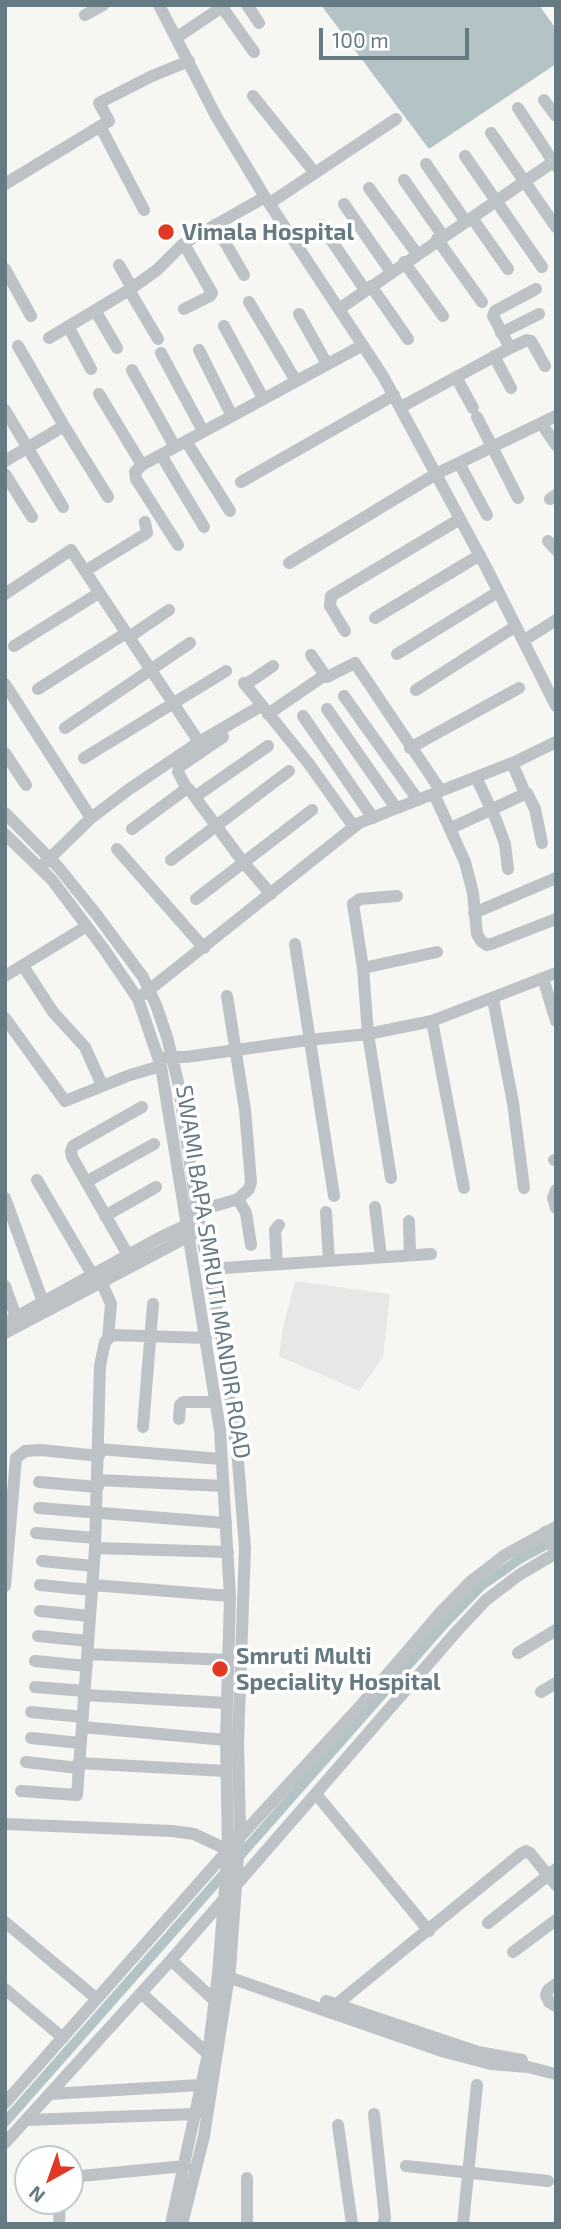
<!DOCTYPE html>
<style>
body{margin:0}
#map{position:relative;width:561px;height:2229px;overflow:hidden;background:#f6f6f2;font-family:"Exo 2",sans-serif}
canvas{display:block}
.frame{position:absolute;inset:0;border:7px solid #657a83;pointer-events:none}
.north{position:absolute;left:14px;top:2145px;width:70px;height:70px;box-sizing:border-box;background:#fff;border:2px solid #c1cacd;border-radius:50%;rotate:220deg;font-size:19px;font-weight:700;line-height:28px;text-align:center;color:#657a83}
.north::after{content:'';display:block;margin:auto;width:24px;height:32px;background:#e23826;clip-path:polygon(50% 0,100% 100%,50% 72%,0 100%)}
.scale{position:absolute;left:319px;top:28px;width:150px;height:32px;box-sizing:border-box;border:4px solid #657a83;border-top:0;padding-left:9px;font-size:21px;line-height:24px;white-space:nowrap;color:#657a83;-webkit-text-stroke:5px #fff;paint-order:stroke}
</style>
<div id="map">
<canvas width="561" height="2229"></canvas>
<div class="frame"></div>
<div class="north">N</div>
<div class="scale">100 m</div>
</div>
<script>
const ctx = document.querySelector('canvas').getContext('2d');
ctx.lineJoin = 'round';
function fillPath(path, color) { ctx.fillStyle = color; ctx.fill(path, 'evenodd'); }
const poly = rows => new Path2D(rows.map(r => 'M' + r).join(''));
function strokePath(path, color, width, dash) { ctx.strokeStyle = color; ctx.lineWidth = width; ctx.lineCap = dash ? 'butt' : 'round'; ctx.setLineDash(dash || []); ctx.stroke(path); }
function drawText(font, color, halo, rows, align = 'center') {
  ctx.font = font + ' "Exo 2",sans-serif'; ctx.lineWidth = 7; ctx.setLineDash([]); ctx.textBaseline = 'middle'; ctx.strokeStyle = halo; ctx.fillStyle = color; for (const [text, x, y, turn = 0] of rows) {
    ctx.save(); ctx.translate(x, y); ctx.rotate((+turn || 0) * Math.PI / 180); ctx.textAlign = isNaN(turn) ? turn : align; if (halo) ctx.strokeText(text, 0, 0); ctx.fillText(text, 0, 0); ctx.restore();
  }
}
fillPath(poly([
 [295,1281,390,1294,383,1357,359,1391,279,1356,283,1327]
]), '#e7e7e6');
fillPath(poly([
 [321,5,539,5,556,29,556,64,429,149]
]), '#b4c4c6');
strokePath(poly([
 [5,2122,445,1623,481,1586,521,1558,556,1539]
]), '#b4c4c6', 10);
strokePath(poly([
 [159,5,216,116,265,197,383,376,486,567,556,706],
 [247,5,259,23],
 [222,7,254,52],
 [85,15,103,5],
 [176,38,225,5],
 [253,96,315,173],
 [544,100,556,116],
 [518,108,556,166],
 [100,126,144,210],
 [491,133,556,227],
 [465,156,542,267],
 [426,164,466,222],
 [404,180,443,236],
 [5,184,109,121,99,103,152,76,189,61],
 [369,188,417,254],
 [270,203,396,119],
 [344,204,391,272],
 [472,218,508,269],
 [215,225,244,275],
 [321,225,365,290],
 [437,239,482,302],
 [184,244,212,293,210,296,184,309],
 [404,262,443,316],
 [119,265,132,288],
 [5,269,31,316],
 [371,286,408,339],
 [129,290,158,339],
 [249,302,296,381],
 [339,309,556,160],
 [95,310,117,348],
 [299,314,327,364],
 [68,326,91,369],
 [224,326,263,398],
 [501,333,539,314],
 [49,338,129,290,157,270,182,245,196,236,265,197],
 [18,346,64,426,108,497],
 [510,348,527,340,531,341,545,366],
 [199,350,232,416],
 [161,353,203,431],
 [494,356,511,388],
 [132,370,175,447],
 [456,377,473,408],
 [99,394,142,465,363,345],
 [401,407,510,348,493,316,495,311,536,289],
 [5,410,63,507],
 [477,417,518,498],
 [541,423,556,445],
 [186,441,230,511],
 [161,455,204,527],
 [5,461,64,426],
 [459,463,487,515],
 [142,465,135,472,136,479,178,545],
 [5,474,32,517],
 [241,482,394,395],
 [550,499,556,495],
 [548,541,556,550],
 [289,563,436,474,556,416],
 [85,571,147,533,145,522],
 [5,594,71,550,199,742],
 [375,618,480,555],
 [345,631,330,606,331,596,460,519],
 [129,637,169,610],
 [523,641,556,620],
 [14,646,99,593],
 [397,654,498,592],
 [311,655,325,675],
 [244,683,309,764,354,827],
 [5,684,91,818],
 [245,685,273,666],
 [38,689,126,633],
 [416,690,516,626],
 [344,696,418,800],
 [327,709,396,808],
 [268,714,325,675,327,677,355,663,441,791],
 [303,716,373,818],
 [65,728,190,643],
 [410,748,519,688],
 [5,753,26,785],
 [84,758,226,671],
 [512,763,525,793],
 [476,777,497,822,505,844,508,869],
 [187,789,178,772,179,767,223,737],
 [434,794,465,862,473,893,477,934,481,941,487,945,494,943,556,919],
 [196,796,268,746],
 [5,813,59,868,96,914,143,977,156,1005,167,1037,178,1082,197,1212,220,1326,238,1461,245,1548,238,1741,240,1829,230,1969,204,2136,182,2224],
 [451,828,527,793,535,809,542,843],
 [132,829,186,789,189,789,243,862,271,894],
 [5,834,52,880,104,949,138,999,161,1066,220,1430,230,1596,226,1740,228,1850,218,1974,208,2054,171,2224],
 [117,849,204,948],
 [171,860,289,771],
 [45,863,91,818,128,790,199,742,261,706],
 [196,899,312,810],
 [474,913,556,878],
 [295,944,334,1196],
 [23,966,53,1012,85,1047,102,1085],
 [363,968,437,952],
 [5,976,87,926],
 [543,978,556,1021],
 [144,994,359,823,517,761,556,742],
 [493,999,513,1103,524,1188],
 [5,1018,65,1101,130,1075,161,1066],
 [432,1021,464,1188],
 [166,1057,186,1057,308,1040,368,1034,432,1021,556,973],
 [554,1160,556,1160],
 [391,1178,368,1034,363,968,353,904,360,899,397,896],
 [37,1180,92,1274],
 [86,1182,154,1144],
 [556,1190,553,1198,556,1208],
 [5,1198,43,1302],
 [238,1199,246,1213,251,1245],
 [375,1207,381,1257],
 [326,1212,329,1261],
 [191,1213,238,1199,249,1189,251,1182,245,1110,227,996],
 [105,1216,156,1187],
 [409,1221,410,1255],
 [128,1255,72,1157,71,1151,73,1146,142,1107],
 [277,1264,275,1230,279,1225],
 [208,1269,431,1254],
 [101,1281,111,1304,108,1339],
 [5,1286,16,1317],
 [5,1323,159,1238,193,1222],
 [5,1333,197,1232],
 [179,1419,180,1405,183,1402,215,1402],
 [143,1427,153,1304],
 [99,1449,221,1459],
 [98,1480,223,1486],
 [39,1482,98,1487],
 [39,1508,226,1523],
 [36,1533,95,1538],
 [95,1548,228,1552],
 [42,1561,93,1566],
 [40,1585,91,1590],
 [92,1585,230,1596],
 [5,1586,16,1458,25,1451,41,1450,99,1456],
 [40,1611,89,1616],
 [38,1636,88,1641],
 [518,1653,556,1630],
 [87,1654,228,1660],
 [35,1661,87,1666],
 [35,1687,85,1691],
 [541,1692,556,1683],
 [85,1695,226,1703],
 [31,1712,83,1717],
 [82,1727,226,1740],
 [31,1738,80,1743],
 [26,1762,78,1768],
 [78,1763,226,1771],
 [21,1791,77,1795,95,1548,100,1366,105,1342,112,1335,206,1338],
 [316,1794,429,1931],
 [5,1824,172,1831,194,1834,228,1850],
 [5,1922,97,1999],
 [488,1923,556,1869],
 [513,1952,556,1920],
 [171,1960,215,2001],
 [222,1975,445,2052,491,2064,528,2067,556,2074],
 [556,1984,548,1990,546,1995,549,2002,556,2006],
 [5,1989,63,2038],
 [141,1993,208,2054],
 [326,2001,478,2052,522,2060],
 [332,2008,522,1853,526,1851,530,1853,556,1885],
 [50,2094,201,2085],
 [5,2103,228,1850,363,1703,439,1614,470,1582,505,1555,556,1527],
 [374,2114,385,2218,383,2224],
 [26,2120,196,2114],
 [338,2125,352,2224],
 [5,2143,171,1960,457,1631,486,1600,519,1575,556,1553,545,1532],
 [406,2166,548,2181],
 [70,2177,185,2166],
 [247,2178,247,2224],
 [59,2224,60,2201],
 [463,2224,477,2085]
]), '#bcc2c5', 12);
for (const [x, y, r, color] of [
 [166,232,9,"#e23826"],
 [220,1669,9,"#e23826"]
]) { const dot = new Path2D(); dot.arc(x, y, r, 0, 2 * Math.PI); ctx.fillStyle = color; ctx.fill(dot); strokePath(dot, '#fff', 2.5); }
drawText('bold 23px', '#657a83', '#fff', [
 ["Vimala Hospital",182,232],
 ["Smruti Multi",236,1656],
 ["Speciality Hospital",236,1682]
], 'left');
drawText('23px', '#657a83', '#fff', [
 ["SWAMI BAPA SMRUTI MANDIR ROAD",213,1272,81]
]);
</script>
